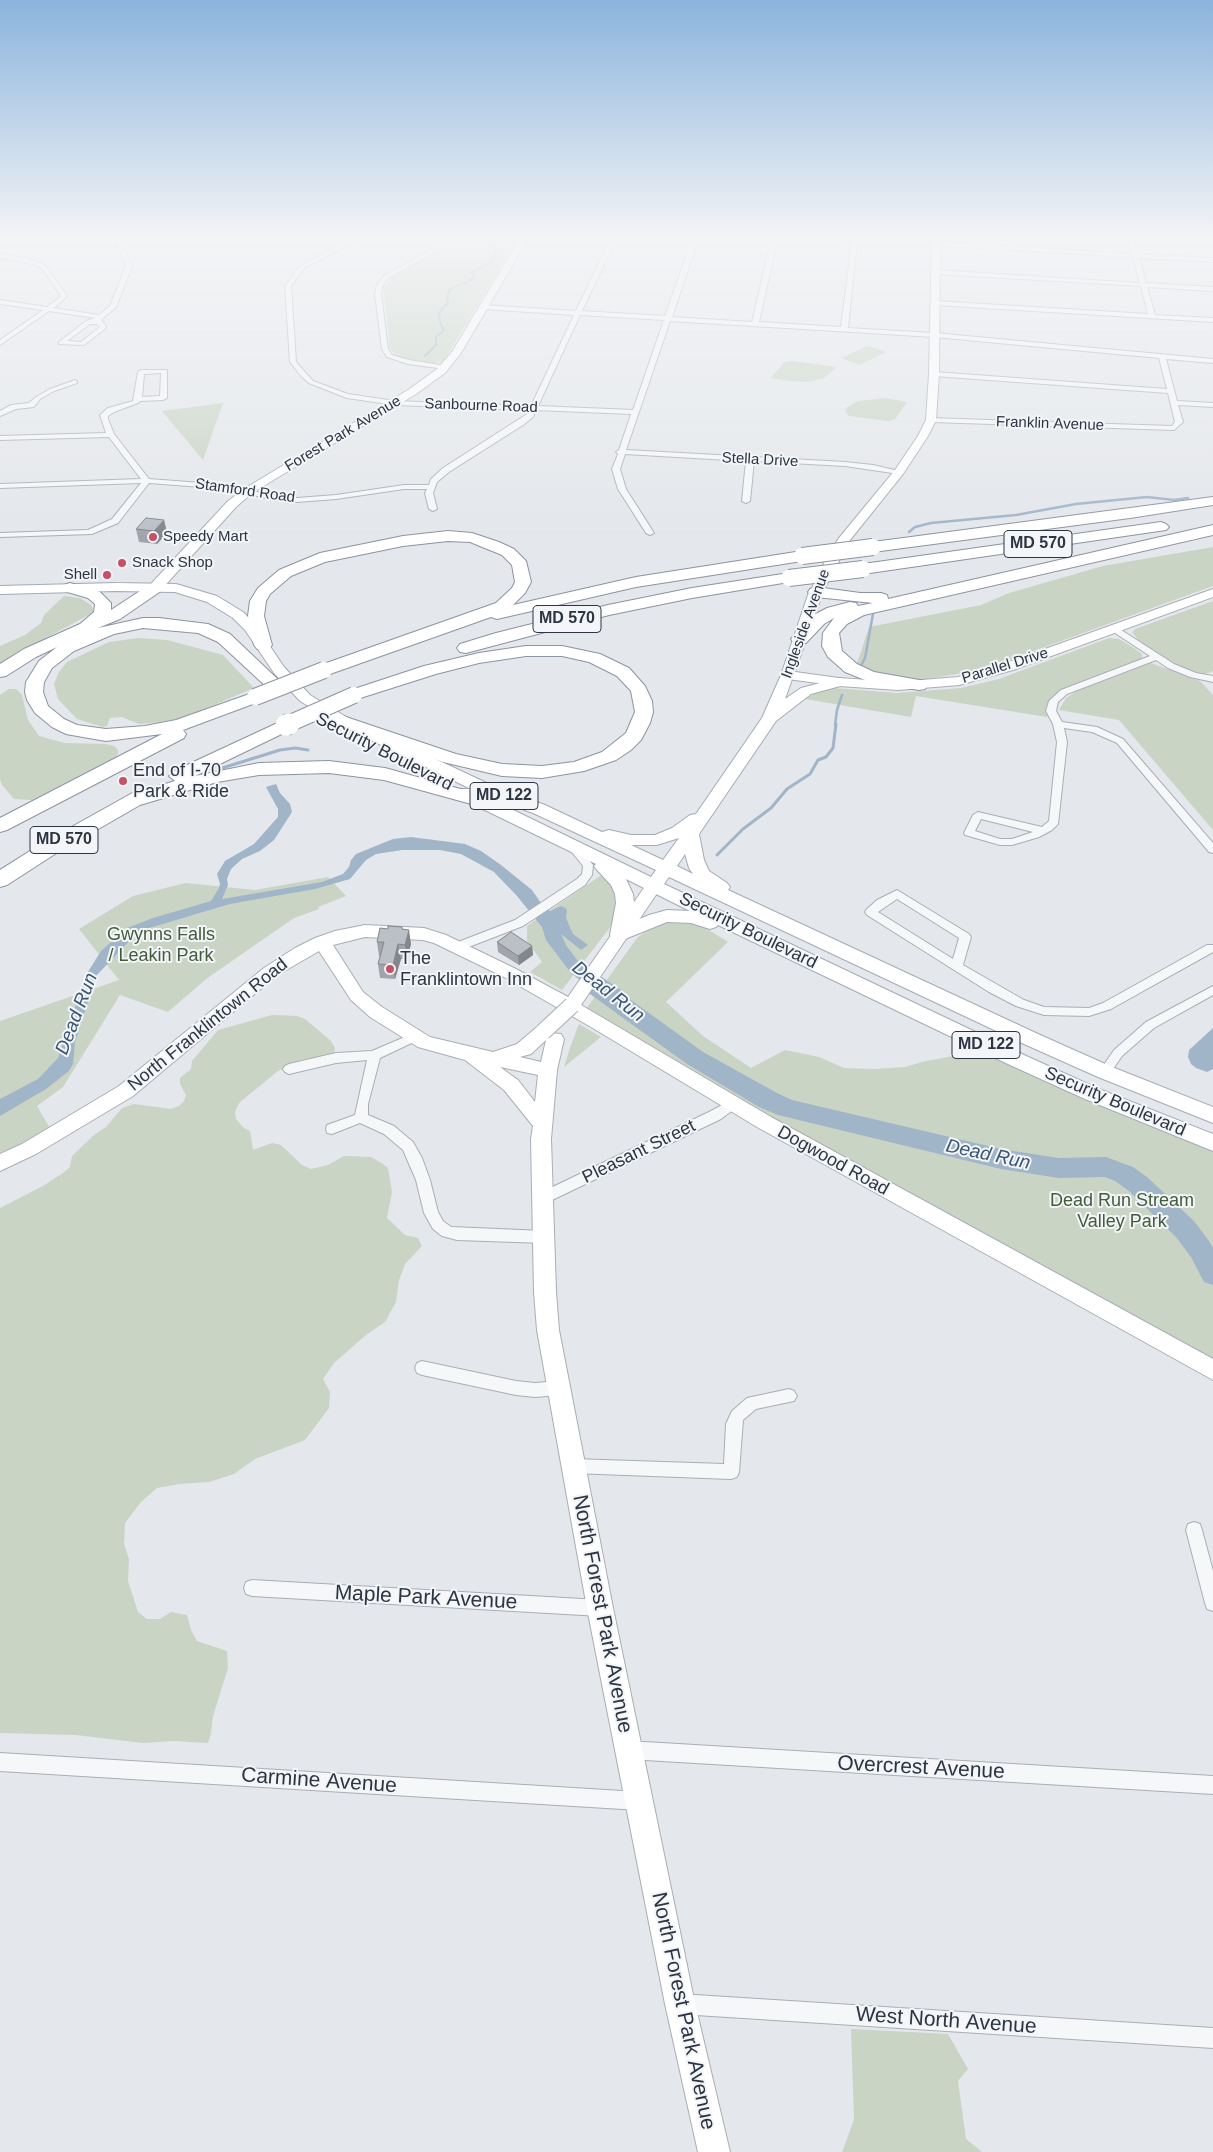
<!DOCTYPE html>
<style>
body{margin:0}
canvas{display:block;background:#e4e7eb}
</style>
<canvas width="1213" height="2152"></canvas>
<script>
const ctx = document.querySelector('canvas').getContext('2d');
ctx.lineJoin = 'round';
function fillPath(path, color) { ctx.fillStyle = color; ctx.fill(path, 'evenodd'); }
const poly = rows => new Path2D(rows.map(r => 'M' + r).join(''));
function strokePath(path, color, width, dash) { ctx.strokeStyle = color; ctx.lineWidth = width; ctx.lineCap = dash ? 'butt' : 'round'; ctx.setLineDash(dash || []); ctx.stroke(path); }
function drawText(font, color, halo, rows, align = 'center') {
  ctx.font = font + ' Helvetica,sans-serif'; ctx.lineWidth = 4; ctx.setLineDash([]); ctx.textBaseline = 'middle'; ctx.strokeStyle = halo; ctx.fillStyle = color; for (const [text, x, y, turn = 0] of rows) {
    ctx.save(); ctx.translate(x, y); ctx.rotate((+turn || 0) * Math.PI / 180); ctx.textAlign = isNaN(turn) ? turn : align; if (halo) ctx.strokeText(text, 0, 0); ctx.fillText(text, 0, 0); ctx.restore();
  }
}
fillPath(poly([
 [446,237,519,237,443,362,433,363,398,357,390,349,384,293,385,286,395,274,442,249,447,243],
 [868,346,887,352,859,365,841,358],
 [792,361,837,367,824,378,809,382,788,381,771,378,784,362],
 [885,398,907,402,895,419,888,421,849,416,846,412,846,408,858,401],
 [223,403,203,460,162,411],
 [1213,547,1213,586,981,670,920,680,895,679,856,667,869,627,981,605,1009,593,1103,566],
 [64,596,80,598,91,605,94,612,0,663,0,646,25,635,41,623,44,615],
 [1213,601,1213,671,1203,675,1173,663,1139,641,1132,632,1135,629],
 [138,638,167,640,223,655,254,688,205,709,180,718,161,722,139,724,122,717,110,718,107,726,103,727,77,719,58,699,54,684,59,672,67,662,109,642],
 [1109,638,1119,639,1134,648,1142,654,1142,658,1064,688,1052,697,1047,708,1047,717,916,696,911,717,805,699,823,689,834,688,897,693,961,688,999,679],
 [1151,663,1200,681,1213,695,1213,830,1119,720,1059,710,1066,698,1077,691],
 [9,689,16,689,22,695,28,720,39,736,65,743,106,744,114,746,118,750,118,754,116,757,32,800,14,799,2,785,0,779,0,695],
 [603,874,616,892,619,906,611,926,562,990,530,972,542,962,527,941,527,926],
 [328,877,346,896,318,907,319,909,294,918,206,979,168,1012,120,995,63,1087,37,1106,51,1130,0,1157,0,1021,119,980,79,929,133,896,186,883,255,890],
 [667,922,696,922,728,942,666,1002,703,1036,751,1068,785,1050,819,1057,844,1068,875,1069,905,1067,926,1061,981,1051,1096,1104,1213,1151,1213,1363,785,1128,586,1009,637,938,648,930],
 [272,1015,297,1016,305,1019,331,1041,335,1048,334,1053,328,1055,300,1060,278,1071,239,1103,235,1112,236,1119,244,1128,250,1131,253,1150,272,1143,281,1145,302,1165,311,1169,328,1165,344,1156,371,1157,383,1164,388,1168,392,1192,387,1218,405,1235,418,1238,422,1246,405,1264,399,1280,396,1302,385,1322,366,1335,334,1363,323,1379,330,1392,329,1408,305,1440,255,1459,234,1474,209,1482,180,1484,157,1488,141,1502,125,1523,124,1544,129,1559,128,1581,138,1612,147,1619,160,1619,171,1612,187,1615,191,1630,197,1641,227,1651,228,1668,213,1716,211,1733,208,1743,173,1741,143,1743,76,1735,0,1733,0,1208,43,1186,63,1173,70,1167,72,1156,94,1135,106,1127,122,1108,134,1104,171,1109,179,1106,184,1101,186,1095,180,1084,180,1078,191,1069,192,1061,218,1030],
 [579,1024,601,1037,564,1067,571,1045],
 [851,2029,948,2034,968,2069,958,2081,966,2139,982,2152,842,2152,854,2120]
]), '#c9d4c5');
fillPath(poly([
 [276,784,280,793,290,804,292,812,274,840,260,851,242,859,231,869,227,879,228,885,222,899,322,882,343,874,349,867,351,860,356,854,393,839,411,837,465,844,481,851,501,865,532,890,543,906,550,911,561,906,565,908,567,910,566,918,573,934,588,945,581,950,561,934,566,945,577,960,628,995,611,1005,571,973,546,940,542,927,517,896,494,872,461,854,440,850,402,850,376,854,366,860,350,879,315,889,230,904,139,931,96,976,75,1042,73,1064,69,1071,46,1089,0,1116,0,1099,38,1079,58,1058,86,975,101,951,127,928,153,918,211,901,219,888,220,884,217,874,225,861,254,844,278,817,278,809,266,787],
 [1213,1028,1213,1069,1207,1072,1196,1068,1191,1064,1188,1057,1189,1050]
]), '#a1b5c9');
strokePath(poly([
 [425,356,436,345,436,337,444,330,440,323,439,313,448,302,447,295,450,289,475,278,471,273,491,263,497,251,493,245,497,242,497,237]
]), '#a1b5c9', 2);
strokePath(poly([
 [909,532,915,527,931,523,1016,515,1076,504,1147,497,1174,500,1188,498],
 [862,664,865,658,873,614],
 [835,725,837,710,842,695]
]), '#a1b5c9', 2.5);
strokePath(poly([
 [219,769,280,750,295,748,308,750],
 [717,855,743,829,771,808,787,789,810,774,818,760,826,757,833,748,836,724]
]), '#a1b5c9', 3);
fillPath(poly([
 [591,975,599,977,703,1052,777,1093,792,1100,1001,1149,1059,1158,1106,1157,1133,1167,1147,1177,1194,1221,1209,1241,1213,1248,1213,1285,1204,1282,1191,1257,1176,1237,1129,1191,1115,1181,1105,1177,1059,1178,1001,1169,778,1115,759,1107,687,1064,583,989,580,983,583,977,591,975]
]), '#a1b5c9');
const street = poly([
 [117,237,123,237,122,243,132,266,116,307,101,320,106,326,106,328,84,345,59,344,59,342,86,321,95,318,49,311,0,345,0,340,43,310,0,304,0,300,47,307,61,296,41,267,28,263,0,258,0,254,29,259,45,265,67,296,54,308,99,315,110,306,126,266,116,243,117,237],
 [90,324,97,324,100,327,81,342,67,341,90,324],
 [356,237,363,237,304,268,291,286,296,362,313,381,348,394,395,401,531,406,574,315,483,309,480,307,483,305,576,311,611,237,617,237,582,311,665,316,693,237,699,237,672,317,752,322,772,237,778,237,759,322,841,327,852,241,812,239,809,237,858,237,1132,254,1128,237,1134,237,1138,254,1213,258,1213,262,1139,258,1146,283,1213,287,1213,291,1147,287,1155,315,1213,318,1213,322,935,305,932,303,935,301,1148,314,1141,286,935,274,932,272,935,270,1140,283,1133,257,857,241,848,328,934,333,1213,359,1213,363,1166,359,1177,401,1213,403,1213,407,1178,405,1183,422,1174,430,931,422,927,420,928,418,1172,426,1175,422,1168,393,934,376,931,374,934,372,1167,389,1159,358,934,337,670,321,626,450,845,462,873,465,903,472,899,474,845,466,754,461,750,501,746,503,742,501,746,461,625,454,620,469,626,489,654,533,650,535,646,533,618,489,612,469,618,454,616,452,619,450,631,414,536,410,533,417,523,425,449,472,437,482,433,493,437,509,433,511,429,509,425,493,427,489,404,489,336,499,297,502,270,499,228,489,149,483,118,523,92,534,0,537,0,533,88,530,112,519,141,483,0,488,0,484,141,479,109,437,0,440,0,436,106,433,100,415,108,408,133,401,138,372,141,370,167,370,167,398,163,400,140,401,138,403,114,412,108,416,108,419,114,434,149,479,228,485,270,495,297,498,336,495,404,485,429,485,431,479,443,468,527,414,529,410,395,405,347,398,309,383,301,376,290,362,285,286,300,266,356,237],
 [580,315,664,320,633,410,538,406,580,315],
 [161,373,160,396,142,397,144,374,161,373],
 [438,237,444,237,445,242,440,249,388,278,383,285,381,294,388,349,392,355,409,360,447,366,448,367,445,369,408,364,387,357,382,349,375,294,377,285,384,276,436,247,439,242,438,237],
 [75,380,77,381,77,383,54,391,40,399,34,407,16,409,0,416,0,411,11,405,29,403,36,397,50,389,75,380],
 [1115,626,1174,664,1196,673,1213,676,1213,682,1190,677,1168,668,1156,660,1067,694,1058,702,1056,711,1062,722,1097,727,1123,739,1213,843,1213,853,1209,852,1117,743,1092,732,1064,728,1067,742,1058,824,1052,830,1039,837,1012,845,1000,845,965,835,964,833,973,815,978,812,1042,827,1049,821,1057,742,1053,724,1046,711,1049,701,1061,690,1150,656,1112,631,1111,629,1115,626],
 [981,819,1033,832,1012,839,1000,839,975,831,981,819],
 [573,844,577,845,593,865,592,875,585,885,523,926,461,950,453,950,451,947,453,944,515,920,577,879,582,874,583,866,568,847,573,844],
 [897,890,969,934,971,937,963,965,1024,1000,1044,1007,1089,1008,1103,1003,1207,945,1213,945,1213,952,1111,1009,1089,1016,1044,1015,1016,1006,989,992,867,915,865,912,867,909,877,900,897,890],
 [897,899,959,938,953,959,878,912,897,899],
 [1213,986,1213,995,1154,1028,1122,1056,1109,1075,1101,1075,1099,1072,1114,1050,1146,1022,1213,986],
 [414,1033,418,1034,420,1037,418,1040,380,1058,368,1104,368,1115,394,1126,413,1142,422,1158,430,1180,438,1212,443,1221,451,1227,544,1231,549,1233,551,1237,549,1241,544,1243,457,1240,442,1236,433,1229,424,1213,416,1180,403,1150,384,1134,360,1123,332,1134,327,1133,326,1129,327,1125,355,1115,367,1060,336,1063,289,1074,285,1072,283,1069,285,1066,289,1064,336,1053,372,1051,414,1033],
 [733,1099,737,1101,739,1104,737,1107,721,1119,548,1202,543,1203,538,1202,536,1198,538,1194,711,1111,733,1099],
 [422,1361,516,1381,535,1383,559,1381,564,1383,567,1388,564,1393,559,1395,535,1397,516,1395,422,1375,417,1373,415,1368,417,1363,422,1361],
 [789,1389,794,1391,797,1396,794,1401,756,1409,743,1420,739,1472,737,1477,731,1479,573,1473,567,1471,565,1466,567,1461,573,1459,724,1464,726,1424,732,1411,747,1398,789,1389],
 [1194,1522,1200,1524,1202,1530,1213,1571,1213,1611,1207,1609,1205,1603,1186,1530,1188,1524,1194,1522],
 [252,1580,600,1600,606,1602,608,1608,606,1614,600,1616,252,1596,246,1594,244,1588,246,1582,252,1580],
 [628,1741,1213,1776,1213,1794,628,1759,622,1756,619,1750,622,1744,628,1741],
 [0,1753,639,1792,645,1795,648,1801,645,1807,639,1810,0,1771,0,1753],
 [680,1994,1213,2028,1213,2048,680,2014,673,2011,670,2004,673,1997,680,1994]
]);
const secondary = poly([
 [521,237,529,237,461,353,445,373,416,394,252,493,236,507,160,591,150,591,149,588,150,585,228,501,244,489,408,390,437,369,452,352,521,237],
 [932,237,940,237,939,374,936,420,928,436,903,474,850,540,821,595,811,595,810,592,828,555,839,538,895,470,918,436,926,420,929,374,932,237],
 [1213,589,1213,597,1013,670,959,685,898,690,839,686,788,679,781,675,788,671,839,678,898,682,958,677,1003,664,1213,589],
 [654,881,660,882,662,886,581,1005,771,1117,1213,1359,1213,1380,757,1127,591,1027,504,977,434,943,423,940,365,937,333,945,363,992,382,1007,430,1037,493,1052,517,1044,537,1027,543,1025,549,1027,551,1033,561,1034,564,1039,557,1070,551,1139,556,1292,559,1330,613,1608,695,2004,730,2152,698,2152,665,2004,587,1608,537,1330,534,1292,531,1139,533,1126,504,1090,465,1060,418,1047,370,1017,351,1000,319,951,276,976,133,1096,36,1154,0,1171,0,1154,22,1144,119,1086,264,968,295,948,315,938,335,931,365,925,424,928,446,935,516,969,568,997,648,882,654,881],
 [546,1040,541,1062,520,1057,531,1054,546,1040],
 [500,1067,538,1075,535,1102,518,1080,500,1067]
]);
const primary = poly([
 [116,583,176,584,217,596,243,612,255,624,284,667,310,695,348,718,493,786,545,805,602,832,609,830,631,835,655,835,672,828,690,815,696,814,762,718,781,675,809,592,811,589,821,589,823,592,785,699,801,688,839,678,844,679,846,682,844,685,811,694,776,721,699,834,704,860,709,871,727,883,730,887,728,890,1038,1034,1112,1067,1213,1107,1213,1123,1098,1077,1024,1044,669,877,664,884,1024,1055,1099,1089,1213,1134,1213,1151,1085,1099,1010,1065,718,925,716,927,710,929,691,923,667,922,625,939,619,941,613,939,610,935,616,903,615,894,611,885,597,870,594,866,596,864,458,797,456,793,458,789,470,789,651,877,656,870,533,813,481,794,338,724,300,701,274,673,245,630,233,618,207,602,175,592,116,591,0,594,0,586,116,583],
 [679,838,663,860,631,845,657,845,679,838],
 [685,854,689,868,693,874,677,866,685,854],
 [626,879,690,911,667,910,649,915,630,923,634,903,633,894,626,879]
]);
const highway = poly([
 [1213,497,1213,505,1130,518,873,552,867,550,865,547,867,544,873,542,1213,497],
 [1161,522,1166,524,1169,527,1166,530,863,574,857,572,855,569,857,566,863,564,1161,522],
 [1213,525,1213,535,864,615,847,624,839,633,842,651,857,664,874,672,925,681,928,685,925,689,919,690,870,682,845,672,828,657,822,646,823,633,834,618,824,624,806,643,794,643,791,639,812,616,827,608,850,602,856,603,858,606,873,603,816,597,810,595,808,592,810,589,816,587,860,593,881,593,887,595,888,599,1213,525],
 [448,531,472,533,499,542,514,549,526,561,531,582,525,593,513,605,636,577,802,551,808,553,810,556,808,559,802,561,636,587,497,619,491,617,330,674,324,675,318,674,315,670,318,666,496,603,512,588,515,582,512,565,502,555,470,542,448,541,403,546,325,562,291,576,270,594,266,601,264,616,272,645,269,649,263,650,257,649,254,645,248,616,250,601,258,588,279,570,320,553,403,536,448,531],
 [789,573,795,575,797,578,795,581,692,598,609,615,466,653,460,652,457,648,460,644,496,633,608,605,692,588,789,573],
 [70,583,100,592,111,603,111,610,149,585,161,585,163,588,161,591,120,619,98,628,143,618,159,618,208,624,230,634,287,688,284,692,278,693,272,692,218,642,198,633,143,628,114,634,74,651,52,668,44,682,43,692,48,706,64,719,77,725,106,729,145,726,176,720,255,692,261,693,264,697,261,701,183,730,186,734,184,738,7,830,0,832,0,818,162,734,106,741,66,734,52,727,35,713,27,700,25,692,26,682,39,661,57,647,36,657,6,676,0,677,0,664,24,649,80,624,94,612,95,604,88,598,64,591,62,588,64,585,70,583],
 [526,646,562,646,600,654,629,668,645,686,652,701,653,712,650,723,641,740,631,750,616,760,584,771,542,778,502,776,443,762,337,725,334,721,337,717,343,716,456,754,502,764,542,766,574,762,602,752,626,733,635,712,631,691,617,676,589,662,562,656,526,656,479,663,436,674,354,700,348,699,345,695,348,691,424,666,479,653,526,646],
 [286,719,292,721,295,725,292,729,195,776,259,763,329,761,385,768,482,795,485,799,482,803,475,805,384,780,329,773,259,775,217,782,140,805,55,854,7,885,0,887,0,870,41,844,136,791,146,790,175,781,169,776,172,772,286,719]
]);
strokePath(street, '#a9aeb5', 2);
strokePath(secondary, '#a9aeb5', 2);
strokePath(primary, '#a3abb6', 2);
strokePath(highway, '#8c94a1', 2);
fillPath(street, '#f6f7f9');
fillPath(secondary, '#fff');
fillPath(primary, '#fff');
fillPath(highway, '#fff');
const secondaryBridge = poly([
 [543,1032,572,1005]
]);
const highwayBridgeFar1 = poly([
 [802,556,873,547],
 [789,578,863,569],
 [255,697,324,670],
 [286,725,354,695]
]);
const highwayBridge = poly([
 [286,725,289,724]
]);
strokePath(secondaryBridge, '#a9aeb5', 18, []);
strokePath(highwayBridgeFar1, '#8c94a1', 18, []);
strokePath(highwayBridge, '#8c94a1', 22, []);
strokePath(secondaryBridge, '#fff', 16);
strokePath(highwayBridgeFar1, '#fff', 16);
strokePath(highwayBridge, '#fff', 21);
fillPath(poly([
 [164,520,167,533,157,544,139,542,136,529],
 [388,929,403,929,411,944,407,959,401,959,395,979,380,978,378,964,380,956,379,956,377,942],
 [497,942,532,946,533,955,519,965,498,952]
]), '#a1a5ab');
fillPath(poly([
 [164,520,167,533,157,544,154,531],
 [409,930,411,944,407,959,405,945],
 [398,944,401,959,395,979,393,965],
 [532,946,533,955,519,965,518,956]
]), '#83868b');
const building = poly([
 [146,518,164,520,154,531,136,529,146,518],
 [388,926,402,927,402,929,409,930,405,945,398,944,393,965,378,964,384,942,377,942,380,928,388,929,388,926],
 [511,932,532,946,518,956,497,942,511,932]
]);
fillPath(building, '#bbc0c7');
strokePath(building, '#83868b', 1);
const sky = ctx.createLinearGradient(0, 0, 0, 538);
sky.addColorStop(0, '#8bb4dc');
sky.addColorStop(0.44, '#f3f4f6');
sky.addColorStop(1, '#f3f4f600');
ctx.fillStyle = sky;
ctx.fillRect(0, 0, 1213, 538);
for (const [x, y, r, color] of [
 [153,537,5,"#c85065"],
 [122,563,5,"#c85065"],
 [107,575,5,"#c85065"],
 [123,781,5,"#c85065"],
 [390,969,5,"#c85065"]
]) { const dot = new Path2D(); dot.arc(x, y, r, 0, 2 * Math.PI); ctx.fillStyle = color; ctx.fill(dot); strokePath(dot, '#f3f5f8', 2); }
drawText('15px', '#2c3542', '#f3f5f8', [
 ["Sanbourne Road",481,406,2],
 ["Franklin Avenue",1050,424,2],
 ["Forest Park Avenue",343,434,-31],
 ["Stella Drive",760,460,3],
 ["Stamford Road",245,491,8],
 ["Ingleside Avenue",806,624,-70],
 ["Parallel Drive",1005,666,-17]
]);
drawText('15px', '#2c3542', '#f3f5f8', [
 ["Speedy Mart",163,537],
 ["Snack Shop",132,563],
 ["Shell",97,575,"right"]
], 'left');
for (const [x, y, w] of [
 [1038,544,68],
 [567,619,68],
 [504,796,68],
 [64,840,68],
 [986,1045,68]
]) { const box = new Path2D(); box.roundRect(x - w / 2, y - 13.5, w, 27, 4); ctx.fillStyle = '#f3f5f8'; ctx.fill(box); strokePath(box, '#2c3542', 1); }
drawText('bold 16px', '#2c3542', null, [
 ["MD 570",1038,544],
 ["MD 570",567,619],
 ["MD 122",504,796],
 ["MD 570",64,840],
 ["MD 122",986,1045]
]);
drawText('18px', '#2c3542', '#f3f5f8', [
 ["Security Boulevard",384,752,27],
 ["Security Boulevard",748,931,26],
 ["North Franklintown Road",208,1025,-39],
 ["Security Boulevard",1115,1102,23],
 ["Pleasant Street",639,1152,-26],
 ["Dogwood Road",833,1161,29]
]);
drawText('18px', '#2c3542', '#f3f5f8', [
 ["End of I-70",133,771],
 ["Park & Ride",133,792],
 ["The",400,959],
 ["Franklintown Inn",400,980]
], 'left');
drawText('18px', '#425d3a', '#f3f5f8', [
 ["Gwynns Falls",161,935],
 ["/ Leakin Park",161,956],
 ["Dead Run Stream",1122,1201],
 ["Valley Park",1122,1222]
]);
drawText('italic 19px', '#385575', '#f3f5f8', [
 ["Dead Run",608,992,38],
 ["Dead Run",77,1014,-69],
 ["Dead Run",988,1155,12]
]);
drawText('21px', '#2c3542', '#f3f5f8', [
 ["Maple Park Avenue",426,1598,3],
 ["North Forest Park Avenue",602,1614,79],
 ["Overcrest Avenue",921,1768,3],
 ["Carmine Avenue",319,1781,4],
 ["North Forest Park Avenue",683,2011,78],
 ["West North Avenue",946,2021,4]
]);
</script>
